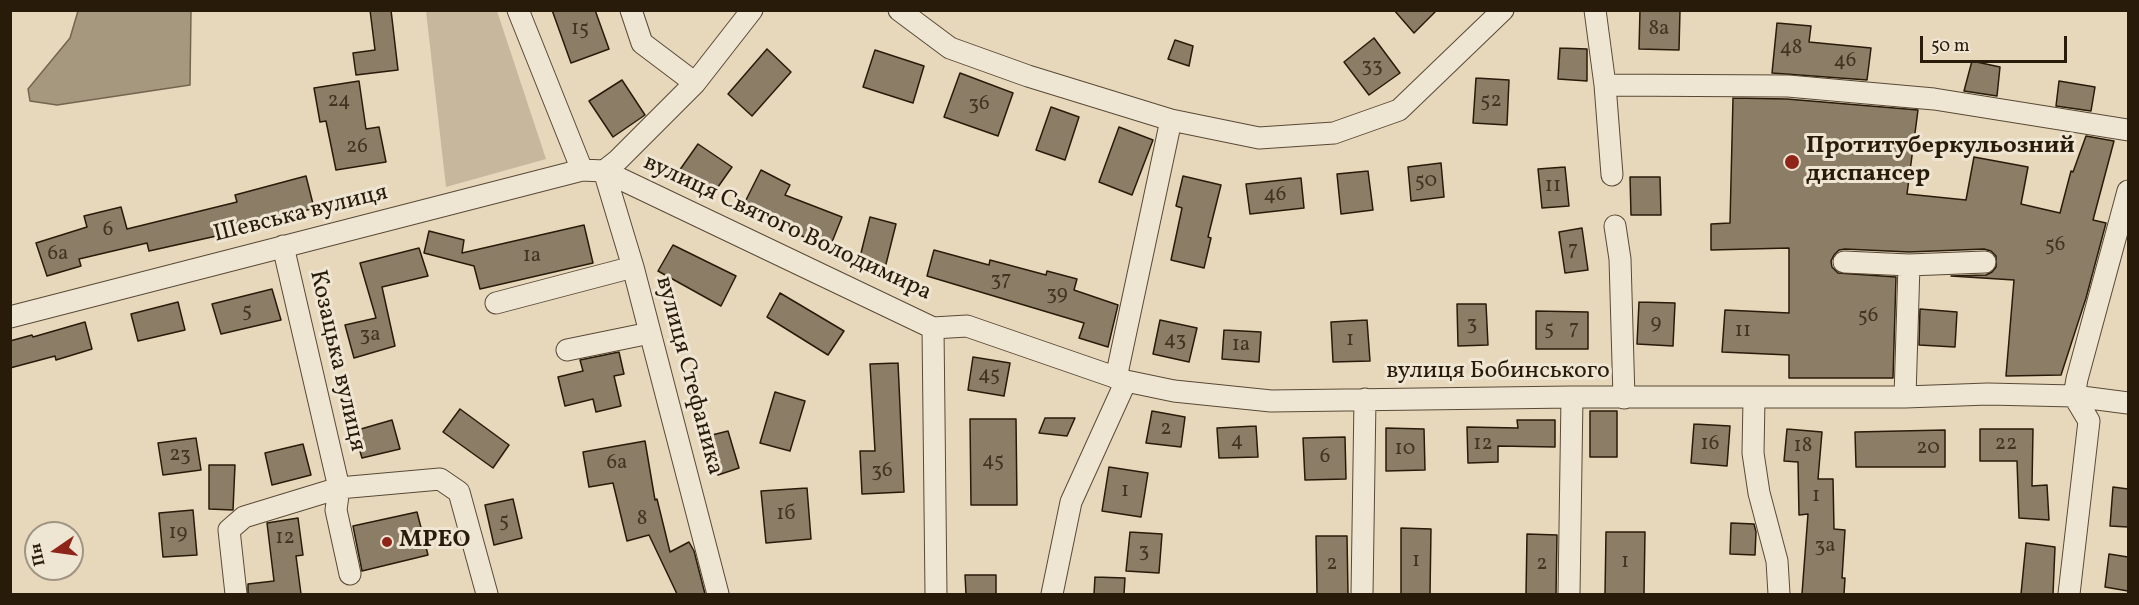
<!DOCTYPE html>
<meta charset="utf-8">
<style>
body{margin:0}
#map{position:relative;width:2139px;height:605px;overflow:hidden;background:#e7d7bb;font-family:Vollkorn,serif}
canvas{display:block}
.frame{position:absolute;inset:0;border:12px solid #291b0a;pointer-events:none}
.north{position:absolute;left:24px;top:521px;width:60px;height:60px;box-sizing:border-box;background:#efe5d3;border:2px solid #a09483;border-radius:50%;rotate:257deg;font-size:16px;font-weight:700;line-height:24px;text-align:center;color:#291b0a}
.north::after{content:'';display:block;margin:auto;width:21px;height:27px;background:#8f2418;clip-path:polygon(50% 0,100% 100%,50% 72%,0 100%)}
.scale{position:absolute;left:1920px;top:36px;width:147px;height:27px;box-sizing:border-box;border:3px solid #291b0a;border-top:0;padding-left:8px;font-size:18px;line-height:21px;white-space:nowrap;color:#291b0a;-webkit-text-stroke:4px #efe5d3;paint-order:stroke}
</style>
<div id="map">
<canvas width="2139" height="605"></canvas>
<div class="frame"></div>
<div class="north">Пн</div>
<div class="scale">50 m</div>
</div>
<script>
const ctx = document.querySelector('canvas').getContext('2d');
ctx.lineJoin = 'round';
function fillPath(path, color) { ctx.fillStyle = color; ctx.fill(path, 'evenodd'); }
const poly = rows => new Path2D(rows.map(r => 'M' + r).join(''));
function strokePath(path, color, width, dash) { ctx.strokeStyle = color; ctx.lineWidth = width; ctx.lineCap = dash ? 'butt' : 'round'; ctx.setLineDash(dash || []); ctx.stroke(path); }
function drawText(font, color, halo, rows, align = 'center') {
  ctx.font = font + ' Vollkorn,serif'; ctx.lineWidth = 6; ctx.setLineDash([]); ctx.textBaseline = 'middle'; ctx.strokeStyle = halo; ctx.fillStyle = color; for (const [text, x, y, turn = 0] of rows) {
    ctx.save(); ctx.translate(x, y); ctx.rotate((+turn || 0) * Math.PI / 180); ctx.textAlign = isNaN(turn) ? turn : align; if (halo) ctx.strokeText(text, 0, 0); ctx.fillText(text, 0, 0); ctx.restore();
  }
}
fillPath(poly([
 [426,11,497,11,546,159,446,187]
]), '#c7b79d');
const water = poly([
 [78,11,191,11,190,85,57,105,30,101,28,89,70,38,78,11]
]);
fillPath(water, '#a6977f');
strokePath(water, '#746550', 1.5);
const building = poly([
 [370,10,391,10,398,70,356,75,353,53,375,50,370,10],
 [552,10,595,10,609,49,571,63,552,10],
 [1394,10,1437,10,1414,33,1394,10],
 [1640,10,1680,10,1679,50,1639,49,1640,10],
 [1777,23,1811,26,1809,42,1871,48,1867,80,1772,73,1777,23],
 [1374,38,1400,73,1369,95,1344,62,1374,38],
 [1175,40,1193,46,1189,66,1168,59,1175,40],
 [1560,48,1587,49,1587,81,1558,79,1560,48],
 [767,49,791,72,752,116,728,94,767,49],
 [875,50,924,66,913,103,863,87,875,50],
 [1972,61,2000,67,1997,96,1964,91,1972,61],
 [960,73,1013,93,998,136,944,117,960,73],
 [1476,78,1509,80,1507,125,1473,123,1476,78],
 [622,80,645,115,613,137,589,101,622,80],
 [359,81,366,129,379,127,386,162,336,170,326,121,320,122,314,88,359,81],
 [2059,81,2095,87,2091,111,2056,106,2059,81],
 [1733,98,1787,99,1918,110,1907,194,1966,200,1974,157,2028,167,2021,204,2060,213,2071,171,2073,172,2086,136,2114,141,2093,220,2106,223,2086,298,2061,375,2006,376,2014,280,1951,276,1986,275,1992,272,1996,267,1996,256,1991,251,1984,249,1909,252,1845,249,1839,250,1834,255,1831,261,1832,267,1838,273,1896,277,1893,378,1789,378,1789,355,1722,352,1725,310,1789,313,1789,248,1711,250,1711,224,1730,223,1733,98],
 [1051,107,1079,117,1065,160,1036,150,1051,107],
 [1119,127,1153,140,1132,195,1099,182,1119,127],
 [698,144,732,167,713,194,679,171,698,144],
 [1441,163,1444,197,1411,201,1408,167,1441,163],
 [1565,167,1569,206,1542,208,1538,169,1565,167],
 [761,170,790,185,785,195,842,217,830,247,789,231,790,228,744,204,761,170],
 [1368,171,1373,210,1341,214,1337,174,1368,171],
 [306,176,314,208,221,235,149,251,147,243,79,259,81,266,47,276,36,243,87,227,84,216,121,207,127,229,237,202,235,195,306,176],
 [1183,176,1221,185,1208,237,1211,238,1204,268,1171,260,1182,208,1176,206,1183,176],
 [1630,177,1660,177,1661,215,1631,215,1630,177],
 [1301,178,1304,208,1250,214,1246,184,1301,178],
 [870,217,896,224,885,268,859,261,870,217],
 [584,225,593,263,480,289,474,266,424,253,429,231,464,240,462,253,584,225],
 [1582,228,1588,270,1565,273,1559,232,1582,228],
 [673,245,736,276,721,306,658,271,673,245],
 [419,248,428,276,382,287,395,346,354,358,345,325,376,318,360,263,419,248],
 [934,250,989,265,990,260,1046,275,1047,271,1077,279,1074,290,1118,305,1108,347,1079,338,1084,323,927,276,934,250],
 [272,289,281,320,221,334,212,304,272,289],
 [780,293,844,331,828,355,767,317,780,293],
 [178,302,185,330,138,341,131,314,178,302],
 [1639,302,1675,303,1673,346,1637,344,1639,302],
 [1457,304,1486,304,1488,345,1458,346,1457,304],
 [1920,309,1957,312,1955,347,1919,345,1920,309],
 [1536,311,1588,312,1588,349,1536,349,1536,311],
 [1160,320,1197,328,1189,362,1153,354,1160,320],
 [1367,320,1370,361,1333,362,1331,322,1367,320],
 [85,322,92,349,56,360,55,356,10,368,10,341,32,335,33,337,85,322],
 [1224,330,1261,332,1259,362,1222,359,1224,330],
 [619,352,624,374,614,376,621,406,596,412,593,399,565,406,558,377,583,371,580,360,619,352],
 [973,357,1010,363,1004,396,968,390,973,357],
 [898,363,904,492,862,494,860,451,875,451,870,364,898,363],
 [775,392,805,401,790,451,760,443,775,392],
 [460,409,509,445,493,468,443,432,460,409],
 [1152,411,1185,417,1181,447,1146,443,1152,411],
 [1590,411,1617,411,1617,457,1590,457,1590,411],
 [1045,418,1075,418,1067,436,1039,433,1045,418],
 [970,419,1016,419,1017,505,971,505,970,419],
 [392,420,400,449,362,458,354,431,392,420],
 [1517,420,1555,420,1555,447,1498,446,1498,462,1468,463,1467,427,1518,428,1517,420],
 [1694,424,1730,426,1727,466,1691,463,1694,424],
 [1256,426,1258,457,1219,458,1217,428,1256,426],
 [1386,428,1424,429,1425,470,1386,471,1386,428],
 [1787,429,1822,432,1818,479,1833,479,1834,529,1845,530,1842,578,1845,578,1844,594,1802,594,1808,514,1799,515,1798,462,1784,461,1787,429],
 [1980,429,2033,429,2032,486,2047,485,2049,520,2019,518,2017,461,1980,461,1980,429],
 [1945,430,1945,467,1856,467,1855,432,1945,430],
 [728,431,739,468,718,475,708,436,728,431],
 [1345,437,1346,479,1305,480,1303,438,1345,437],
 [196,438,201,470,163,475,158,443,196,438],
 [645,441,655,500,657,499,670,552,689,542,694,551,705,594,677,594,649,535,627,541,613,483,589,487,583,452,645,441],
 [303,444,311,475,272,485,265,453,303,444],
 [209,465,235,465,233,510,209,509,209,465],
 [1109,467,1148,473,1141,517,1102,511,1109,467],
 [2113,487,2128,489,2128,527,2110,526,2113,487],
 [807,488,811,539,766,543,761,491,807,488],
 [513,499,522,538,494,545,485,505,513,499],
 [193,510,197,555,163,557,159,513,193,510],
 [417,512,428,555,362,571,353,526,417,512],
 [298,518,303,555,296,556,301,594,248,594,248,584,274,581,267,523,298,518],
 [1731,523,1754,524,1756,532,1755,555,1730,554,1731,523],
 [1401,528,1431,529,1430,594,1401,594,1401,528],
 [1130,532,1162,534,1159,573,1126,571,1130,532],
 [1606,532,1645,532,1644,594,1605,594,1606,532],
 [1527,534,1557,535,1556,594,1526,594,1527,534],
 [1316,536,1347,536,1348,594,1317,594,1316,536],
 [2026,543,2055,547,2053,594,2021,594,2026,543],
 [2109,554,2128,557,2128,591,2105,587,2109,554],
 [965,575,996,575,996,594,966,594,965,575],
 [1095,577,1125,578,1124,594,1094,594,1095,577]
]);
fillPath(building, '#8c7d66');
strokePath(building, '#291b0a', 1.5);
const minor = poly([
 [518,10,582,170],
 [631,10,642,43,695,83],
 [899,10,950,48,1028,76,1171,120,1259,138,1334,133,1399,110,1503,10],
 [1595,10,1605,85,1612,175],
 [1605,85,1788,86,1934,99,2128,130],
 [604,171,633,267,718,594],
 [604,171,618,160,695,83,752,10],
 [1615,226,1620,259,1624,398],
 [283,246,339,488,336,510,350,574],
 [1844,262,1909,265,1905,397],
 [1909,265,1985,262],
 [496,303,633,267],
 [10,317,582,170,604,171,933,328,967,326,1126,381,1174,391,1271,401,1572,397,1905,397,1988,394,2074,396,2128,403],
 [933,328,936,594],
 [567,350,650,333],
 [1116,378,1171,120],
 [1754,399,1753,453,1759,493,1777,561,1779,594],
 [236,594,229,530,244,517,339,488,440,479,459,492,487,594],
 [1052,594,1071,502,1126,381],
 [1362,594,1365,399],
 [1569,594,1572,397],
 [2069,594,2089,421,2074,396,2077,379,2128,191]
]);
strokePath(minor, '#584a36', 23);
strokePath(minor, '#efe5d3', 21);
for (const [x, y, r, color] of [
 [1792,162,8,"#8f2418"],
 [387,542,6,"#8f2418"]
]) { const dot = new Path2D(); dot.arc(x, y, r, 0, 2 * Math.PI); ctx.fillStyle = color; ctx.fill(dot); strokePath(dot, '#efe5d3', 2); }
drawText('21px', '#423421', null, [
 ["15",580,30],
 ["8а",1659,30],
 ["48",1791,49],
 ["46",1845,62],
 ["33",1372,67],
 ["24",339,102],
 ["52",1491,102],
 ["36",979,105],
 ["26",357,148],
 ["50",1426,182],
 ["11",1553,187],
 ["46",1275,196],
 ["6",108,231],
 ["56",2055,246],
 ["7",1573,251],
 ["6а",58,255],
 ["1а",532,257],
 ["37",1001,281],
 ["39",1057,295],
 ["5",247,312],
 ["56",1868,317],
 ["9",1656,324],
 ["3",1472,325],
 ["5",1549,330],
 ["7",1574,330],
 ["11",1743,332],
 ["3а",370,336],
 ["43",1175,341],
 ["1",1350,341],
 ["1а",1241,346],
 ["45",989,376],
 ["2",1166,430],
 ["4",1237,442],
 ["12",1483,445],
 ["16",1710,445],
 ["22",2006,445],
 ["18",1803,447],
 ["20",1928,449],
 ["10",1405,450],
 ["23",180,456],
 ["6",1325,458],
 ["45",993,462],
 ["6а",617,464],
 ["36",882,472],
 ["1",1125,492],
 ["1",1816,497],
 ["1б",786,515],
 ["8",642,520],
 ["5",504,522],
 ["19",178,534],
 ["12",285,539],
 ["3а",1825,547],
 ["3",1144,552],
 ["1",1416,562],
 ["1",1625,563],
 ["2",1332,565],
 ["2",1542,565]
]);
drawText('bold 24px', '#291b0a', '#efe5d3', [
 ["Протитуберкульозний",1806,148],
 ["диспансер",1806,176],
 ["МРЕО",399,542]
], 'left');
drawText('24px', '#291b0a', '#efe5d3', [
 ["Шевська вулиця",301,215,-14],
 ["вулиця Святого Володимира",787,229,25],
 ["Козацька вулиця",336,361,77],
 ["вулиця Бобинського",1498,373],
 ["вулиця Стефаника",688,376,75]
]);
</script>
